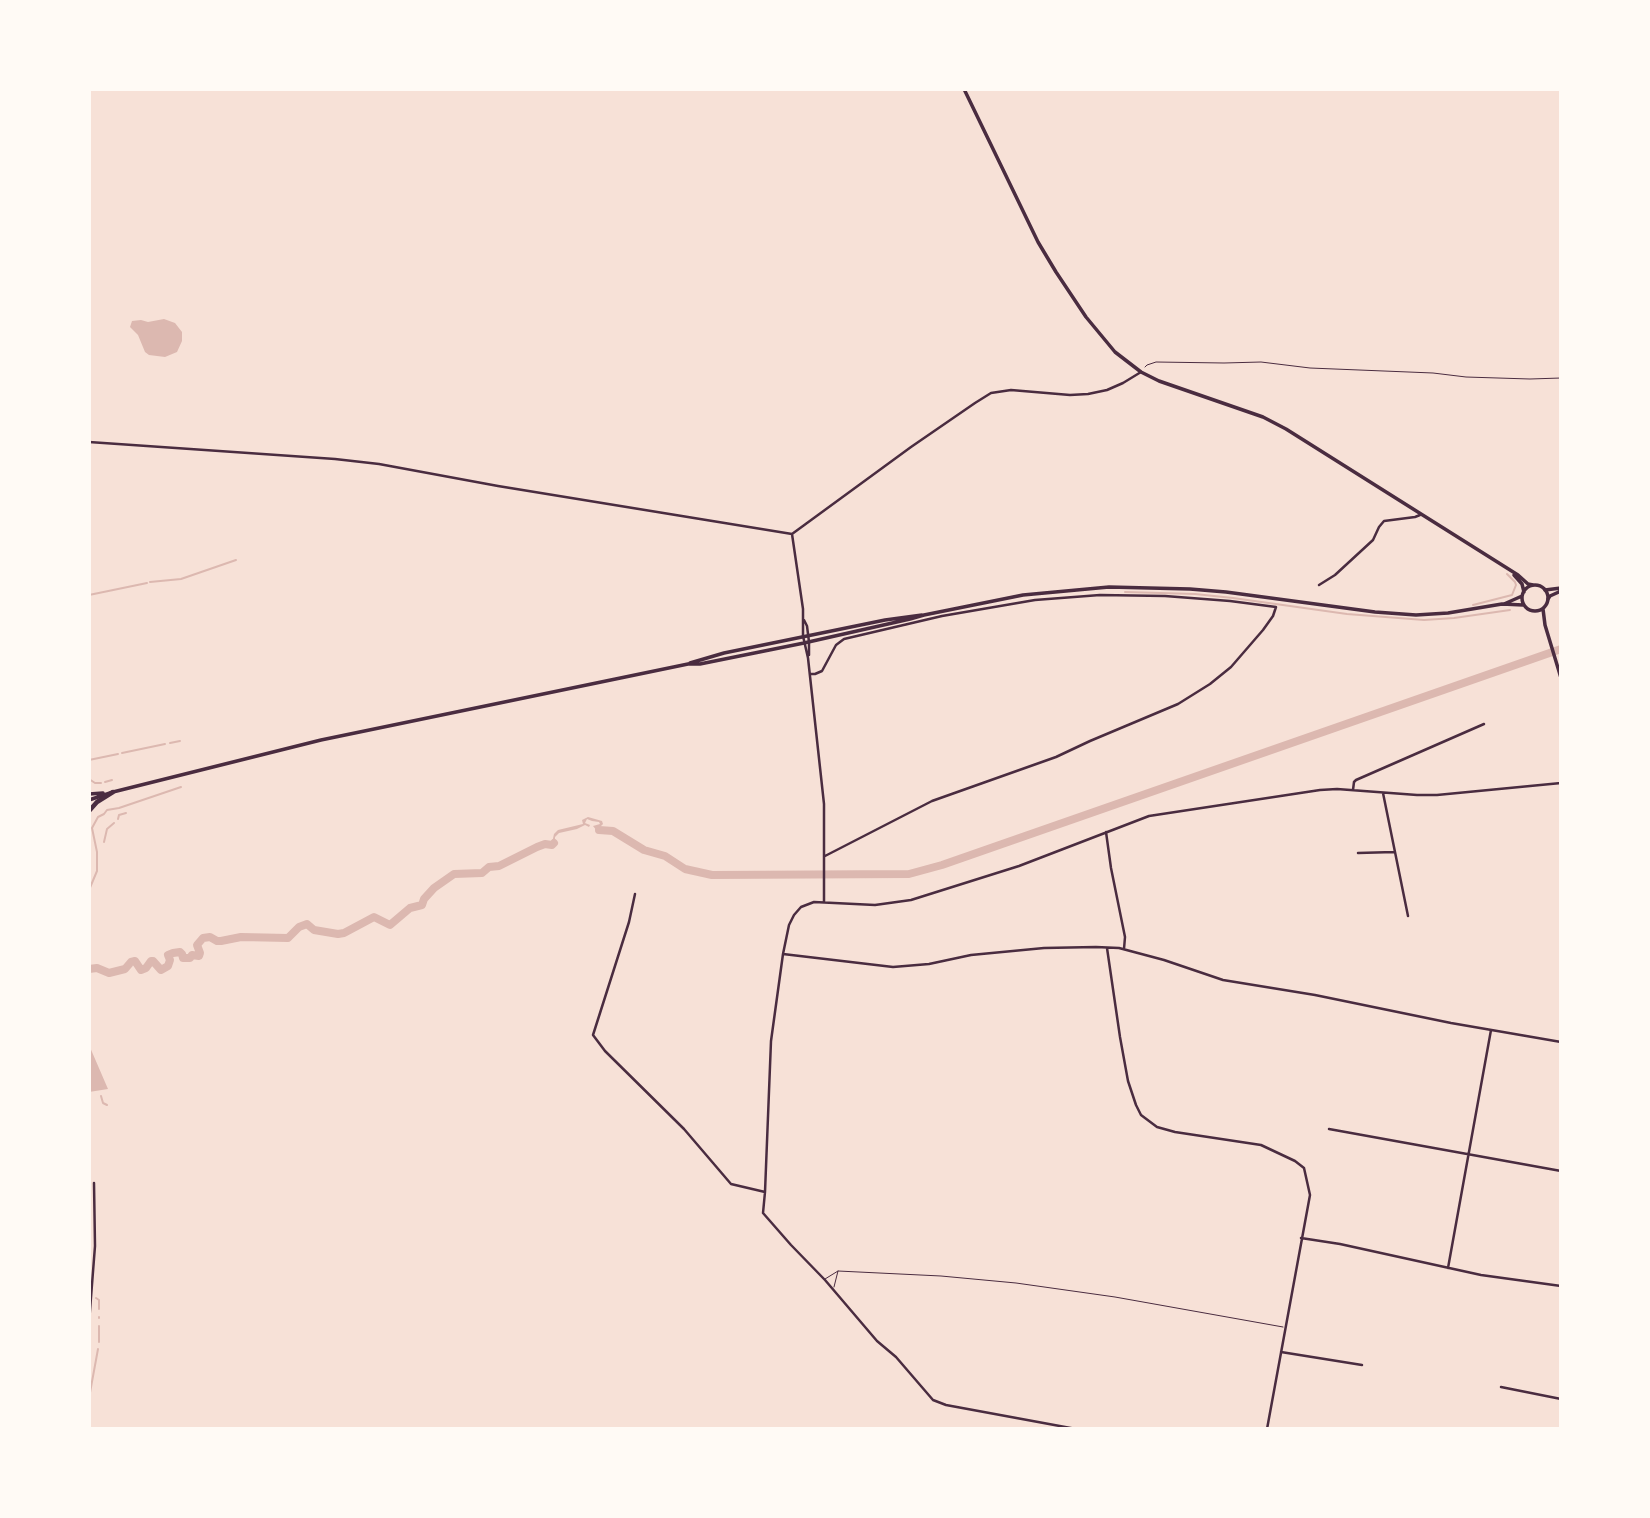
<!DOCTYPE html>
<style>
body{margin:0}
#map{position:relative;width:1650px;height:1518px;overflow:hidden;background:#f7e1d7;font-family:Mulish,sans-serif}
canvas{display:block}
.frame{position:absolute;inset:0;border:91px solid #fffaf5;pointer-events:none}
</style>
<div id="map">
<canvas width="1650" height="1518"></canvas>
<div class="frame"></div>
</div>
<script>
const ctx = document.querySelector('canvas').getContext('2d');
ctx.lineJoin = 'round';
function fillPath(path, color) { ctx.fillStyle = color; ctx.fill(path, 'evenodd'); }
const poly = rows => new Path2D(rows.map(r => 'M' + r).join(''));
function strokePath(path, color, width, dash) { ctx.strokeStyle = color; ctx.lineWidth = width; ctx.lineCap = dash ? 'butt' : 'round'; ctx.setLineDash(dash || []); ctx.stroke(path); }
fillPath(poly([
 [164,319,175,323,182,332,182,341,177,352,165,357,149,355,145,352,138,335,130,327,132,321,141,320,148,322],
 [588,817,602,821,603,824,600,827,608,831,597,831,593,826,600,824,599,822,592,821,587,819,585,823,590,825,589,827,585,825,577,829,559,833,555,837,555,845,550,846,545,844,552,843,554,834,558,830,583,824,582,820],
 [89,1045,108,1089,89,1092]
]), '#dcb8b0');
strokePath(poly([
 [150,582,181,579,236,560],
 [1125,592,1195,594,1233,598,1347,614,1424,620,1454,618,1510,610],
 [89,595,147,583],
 [1473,605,1512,595,1516,585,1515,582,1507,574],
 [170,743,180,741],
 [122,753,165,744],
 [89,760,118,754],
 [89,779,95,783,101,783],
 [105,782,112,780],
 [118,819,119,815,126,813],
 [104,842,107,829,114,823],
 [89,890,97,871,97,852,92,828,98,817,104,814,107,810,119,808,181,787],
 [101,1096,103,1103,107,1105],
 [89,1215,89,1240],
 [96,1298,99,1300,99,1309],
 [99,1317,99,1318],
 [99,1342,99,1326],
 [89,1398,98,1349]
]), '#dcb8b0', 2);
strokePath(poly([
 [599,830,613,831,644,850,665,856,685,869,712,875,909,874,942,865,1561,649],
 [89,969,97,968,109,973,125,969,131,962,135,961,141,970,146,968,151,961,153,961,161,970,168,966,170,960,168,955,173,953,180,952,182,954,183,958,190,958,192,955,199,956,200,953,197,945,203,938,210,937,217,941,221,941,241,937,288,938,299,927,307,924,314,930,338,934,344,933,374,917,390,925,410,908,422,905,424,899,434,888,454,874,482,873,489,867,499,866,537,847,545,844,552,845,554,843]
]), '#dcb8b0', 8);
strokePath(poly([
 [1145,367,1147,365,1156,362,1224,363,1261,362,1310,368,1433,373,1466,377,1530,379,1561,378]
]), '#4a2c40', 1);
strokePath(poly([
 [825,1279,838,1271,941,1276,1016,1283,1115,1297,1283,1327],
 [834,1287,838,1271]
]), '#4a2c40', 1);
strokePath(poly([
 [89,442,335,459,379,464,498,486,792,534],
 [792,534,911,447,975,403,991,393,1011,390,1070,395,1088,394,1107,390,1123,383,1141,372],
 [792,534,803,609,803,636,808,658,824,804,824,902],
 [1319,585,1335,575,1373,540,1379,527,1384,521,1415,517,1420,515],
 [804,620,807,626,809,642,809,655],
 [810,674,815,674,822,671,836,645,844,639,942,616,1035,600,1100,595,1165,596,1230,601,1276,607,1273,616,1263,630,1231,667,1210,684,1178,704,1090,741,1056,757,932,801,825,856],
 [1353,790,1354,782,1356,780,1484,724],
 [1383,793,1408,916],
 [1106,832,1111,868,1125,937,1124,949],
 [1358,853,1394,852],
 [635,894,629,922,593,1035,605,1051,684,1129,731,1184,765,1192],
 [1107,948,1120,1037,1128,1081,1136,1105,1141,1115,1157,1127,1175,1132,1261,1145,1295,1161,1304,1168,1310,1195,1267,1429],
 [783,954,893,967,929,964,971,955,1044,948,1096,947,1119,948,1164,960,1223,980,1315,995,1451,1023,1561,1042],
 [1329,1129,1561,1171],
 [1301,1238,1340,1244,1481,1275,1561,1286],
 [1448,1268,1491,1030],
 [89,1323,95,1246,94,1183],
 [1281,1352,1362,1365],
 [1501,1387,1561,1399],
 [1076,1429,946,1405,933,1400,896,1357,877,1341,825,1280,791,1245,763,1213,765,1192,771,1041,783,954,789,925,794,915,801,907,814,902,875,905,911,900,1019,866,1149,816,1320,790,1337,789,1417,795,1437,795,1561,783]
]), '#4a2c40', 2.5);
strokePath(poly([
 [1545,590,1561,588],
 [1548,599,1550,596,1561,591]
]), '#4a2c40', 3.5);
strokePath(poly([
 [964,89,1038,242,1056,272,1086,317,1115,352,1141,372,1159,381,1263,417,1286,429,1518,575,1528,584,1533,585],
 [1514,575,1522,584,1524,592],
 '1522 598a13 13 0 1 1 26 0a13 13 0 1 1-26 0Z',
 [1504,604,1522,596],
 [1543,609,1545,625,1561,678],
 [690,663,724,653,885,620,922,615],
 [89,794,103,793],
 [89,800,113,792,321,740,688,664,700,664,804,643,910,619,924,615,1023,595,1109,587,1190,589,1226,592,1375,612,1416,615,1448,613,1502,604,1523,605]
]), '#4a2c40', 3.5);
strokePath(poly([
 [89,811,97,802,113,792]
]), '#4a2c40', 4.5);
</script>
